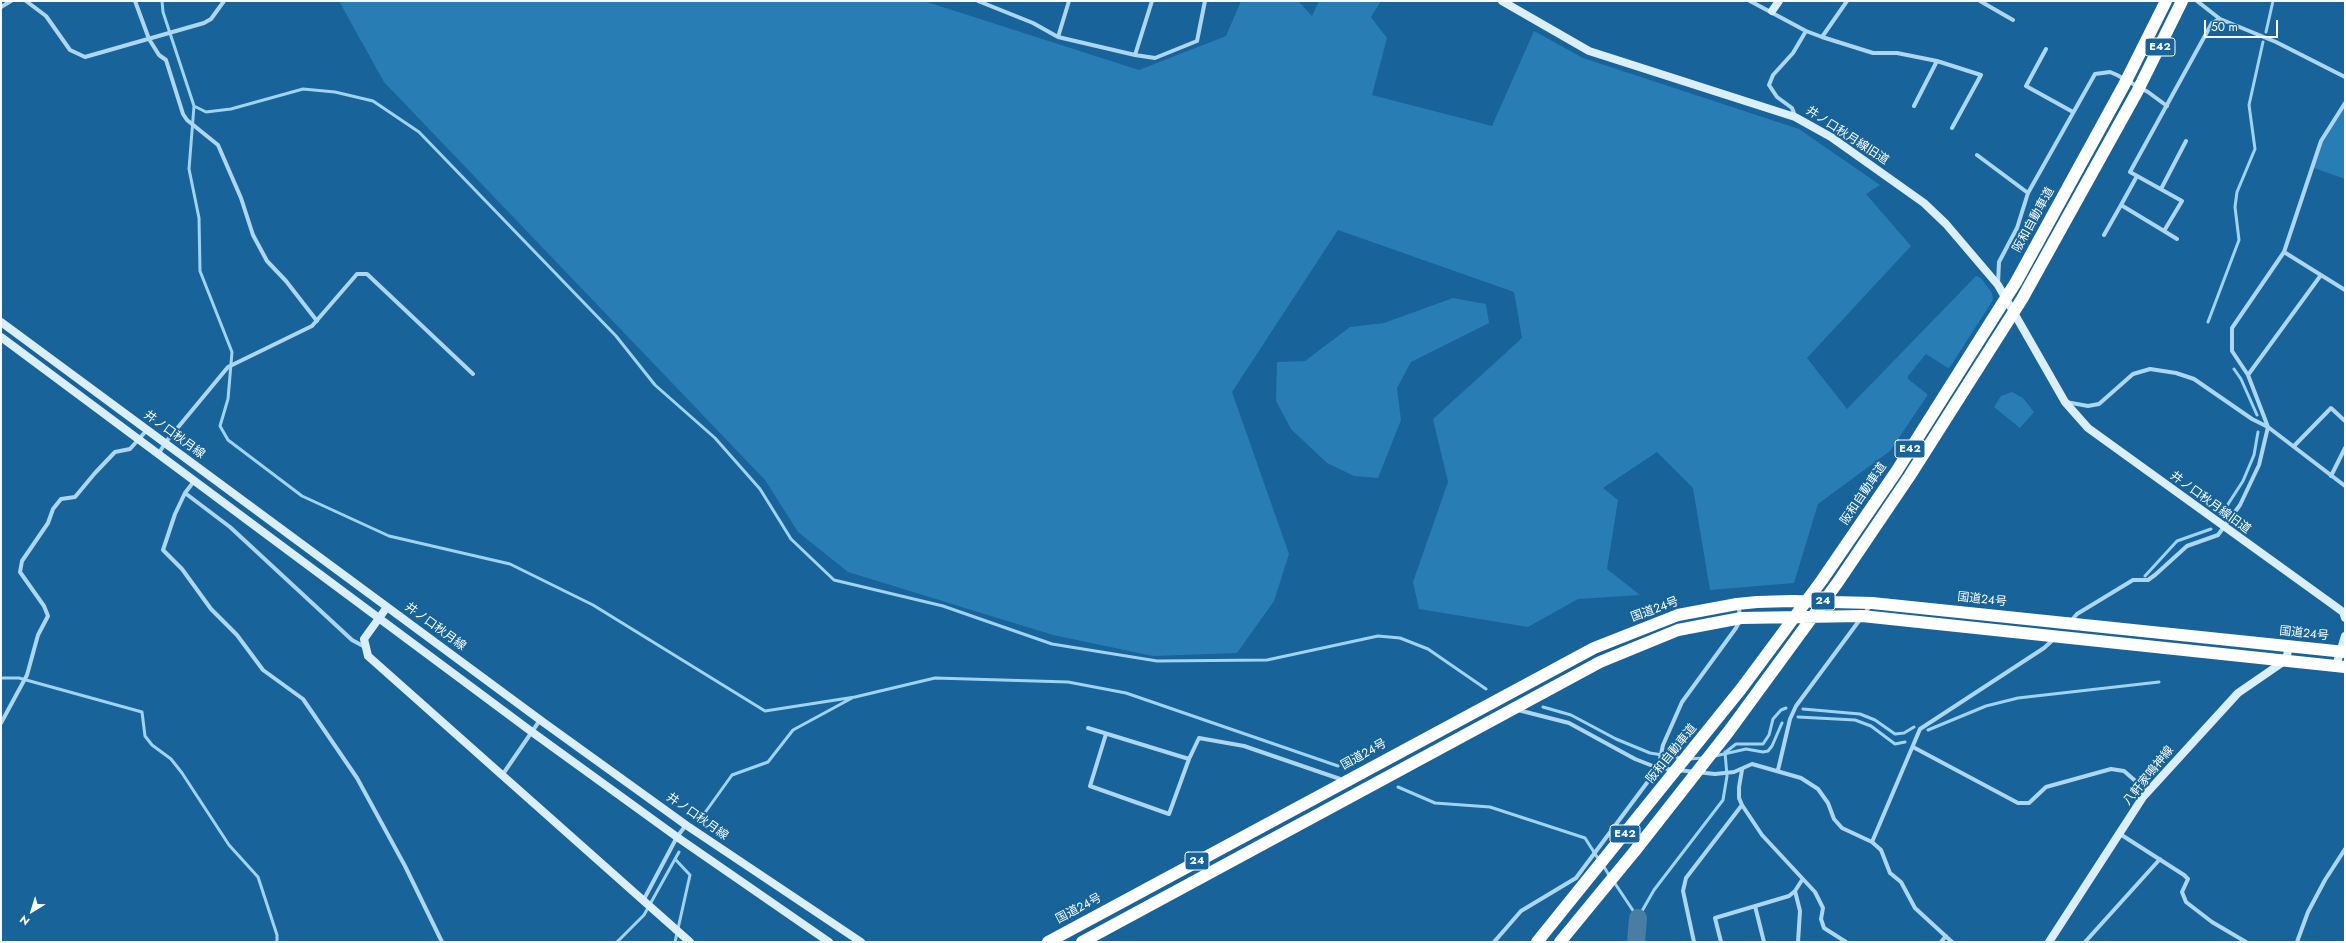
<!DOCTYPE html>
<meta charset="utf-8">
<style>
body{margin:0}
#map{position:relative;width:2346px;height:943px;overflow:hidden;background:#186399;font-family:Jost,sans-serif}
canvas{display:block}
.frame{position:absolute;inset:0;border:2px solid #fff;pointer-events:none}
.north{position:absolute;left:12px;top:891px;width:40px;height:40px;-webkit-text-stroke:3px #186399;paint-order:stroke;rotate:218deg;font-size:11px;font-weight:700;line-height:16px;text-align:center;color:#fff}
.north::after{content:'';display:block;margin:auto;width:14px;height:18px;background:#fff;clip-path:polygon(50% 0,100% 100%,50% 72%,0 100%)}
.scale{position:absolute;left:2204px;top:20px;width:74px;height:18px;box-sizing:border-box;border:2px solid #fff;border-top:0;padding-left:5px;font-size:12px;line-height:14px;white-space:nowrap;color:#fff;-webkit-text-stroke:3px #186399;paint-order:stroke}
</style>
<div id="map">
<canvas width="2346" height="943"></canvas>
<div class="frame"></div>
<div class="north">N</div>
<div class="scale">50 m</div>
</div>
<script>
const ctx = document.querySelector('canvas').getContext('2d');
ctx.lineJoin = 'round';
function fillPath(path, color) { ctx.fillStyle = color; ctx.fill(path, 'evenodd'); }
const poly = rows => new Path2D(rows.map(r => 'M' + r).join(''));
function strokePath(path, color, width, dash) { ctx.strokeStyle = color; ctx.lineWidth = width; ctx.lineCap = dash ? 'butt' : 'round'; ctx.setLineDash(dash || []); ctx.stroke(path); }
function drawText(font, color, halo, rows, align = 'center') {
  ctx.font = font + ' Jost,"Noto Sans JP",sans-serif'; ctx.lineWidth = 4; ctx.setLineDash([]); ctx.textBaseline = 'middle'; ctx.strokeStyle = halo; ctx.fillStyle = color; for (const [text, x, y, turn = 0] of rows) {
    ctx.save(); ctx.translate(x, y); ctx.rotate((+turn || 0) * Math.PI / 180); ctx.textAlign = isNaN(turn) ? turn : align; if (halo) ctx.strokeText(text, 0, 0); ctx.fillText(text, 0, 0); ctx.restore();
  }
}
fillPath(poly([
 [339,1,924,1,1139,70,1226,36,1241,1,1298,1,1312,16,1319,1,1381,1,1371,17,1387,38,1372,95,1492,126,1534,31,1583,58,1799,129,1880,185,1866,194,1911,246,1807,358,1847,409,1976,276,1981,278,1992,293,1993,300,1950,367,1948,368,1926,354,1908,376,1908,379,1927,394,1927,396,1890,451,1818,504,1794,583,1710,590,1693,488,1657,452,1603,488,1618,500,1607,569,1640,595,1578,599,1528,627,1419,609,1413,582,1448,482,1433,419,1522,338,1514,292,1338,230,1232,392,1289,554,1274,601,1237,653,1153,656,1053,635,848,572,798,532,765,480,384,82],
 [2345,106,2345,179,2314,168,2323,139],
 [1453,298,1486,304,1489,323,1411,362,1397,388,1401,420,1378,478,1354,476,1327,463,1291,429,1276,401,1277,362,1305,361,1350,327,1384,323],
 [2012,392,2023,398,2034,412,2020,428,1994,407,2001,396]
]), '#287db5');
strokePath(poly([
 [162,1,163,12,194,106,189,169,199,218,200,271,232,352,228,399,220,426,228,440,302,496,389,536,510,564,593,605,765,711,855,697,935,678,1068,682,1126,693,1338,766],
 [2266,32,2273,1],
 [194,106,206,112,231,109,303,89,335,92,373,101,419,132,616,336,655,385,715,438,760,489,791,539,834,580,943,606,1052,644,1157,661,1267,660,1378,636,1400,638,1428,649,1486,689],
 [2208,322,2239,240,2235,207,2237,192,2255,149,2249,105,2263,42],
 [2234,369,2241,379,2257,415],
 [2221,515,2243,481,2254,455,2258,432],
 [2145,576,2177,541,2211,529],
 [1,678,19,678,142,712,145,736,152,745,171,759,182,773,229,845,258,877,277,935,277,942],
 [1543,707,1571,715,1616,739,1650,753,1681,758],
 [1803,709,1860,714,1875,720,1895,734,1904,733,1914,727],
 [1798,717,1855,720,1871,726,1895,744,1905,742],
 [1928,730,1986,706,2018,698,2159,682],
 [1727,751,1736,744,1763,744,1769,735,1773,719,1781,710,1786,708],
 [1715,756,1746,749,1763,752,1768,751,1772,746,1782,723],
 [1689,759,1703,758],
 [1398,787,1435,803,1490,807,1585,838,1599,860],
 [699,821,732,775,768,762,793,730,852,698],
 [1603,865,1610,877],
 [1614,882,1638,918,1654,890,1723,800,1727,776,1725,752],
 [617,942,644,915,679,852],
 [675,942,690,875,675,859]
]), '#9fd3f3', 3);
strokePath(poly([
 [1636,942,1638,918]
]), '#497da2', 18);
strokePath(poly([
 [26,1,46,16,70,50,85,57,204,23,211,19,224,1],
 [135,1,149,39,159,55,166,60,183,114,187,120,218,145,241,198,253,235,267,261,286,281,317,321],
 [978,1,1033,23,1058,37,1135,55,1152,1],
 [1750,1,1806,31,1822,37,1873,53,1897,53,1937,61,1981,75,1952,128],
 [1980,1,2013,20],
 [2197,1,2220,19,2276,42,2345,77],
 [1,7,11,1],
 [1058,37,1069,1],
 [1822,37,1847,1],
 [2046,49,2026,86,2073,112],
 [1135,55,1155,58,1197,41,1205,1],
 [1914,106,1937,61],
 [1795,116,1792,108,1777,97,1769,85,1773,75,1793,53,1806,31],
 [1977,155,2028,193],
 [2137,176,2121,205,2164,231,2182,201,2130,172,2212,23,2220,19],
 [2161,189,2186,141],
 [2164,231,2177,239],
 [2104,235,2121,205],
 [2284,252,2345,290],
 [1998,284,1999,262,2017,228,2028,193,2095,74,2110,72,2117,75,2148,92,2167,106],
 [2248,375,2321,275],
 [2066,402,2088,406,2099,404,2133,374,2150,369,2176,373,2194,379,2252,419,2268,427,2345,486],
 [2294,446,2331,408,2345,421],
 [158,455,165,443,228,367,312,326,357,274,367,274,473,374],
 [2331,476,2345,448],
 [195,480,185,493,175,514,163,550,182,569,211,609,237,635,263,670,303,699,357,778,405,866,442,942],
 [185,493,230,527,352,640,365,647],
 [2071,621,2077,614,2133,580,2148,580,2155,575,2187,546,2218,535,2240,505,2259,465,2268,427,2248,375,2232,351,2232,328,2284,252,2321,141,2345,103],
 [1518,710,1569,723,1635,759,1658,768,1715,774,1734,772,1752,764,1801,778,1818,789,1828,803,1834,819,1842,828,1872,842,1881,850,1890,873,1901,882,1915,908,1952,942],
 [1,723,27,675,38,635,48,616,44,606,20,572,22,561,48,523,53,509,61,499,75,497,95,473,115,452,130,449,146,431],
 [1088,728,1189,759],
 [1106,734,1090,786,1169,814,1189,759,1199,738,1244,746,1343,780],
 [1913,747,2018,803,2029,803,2046,787,2111,769,2124,771,2148,792],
 [1742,770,1739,787,1739,798,1742,805,1762,835,1815,892,1823,908,1821,919,1824,928,1846,942],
 [1778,770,1790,719,1796,706,1870,606],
 [503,774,540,720],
 [2120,834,2184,875,2188,879,2182,892,2186,902,2212,922,2246,942],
 [1872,842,1920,729,2044,648,2054,639],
 [643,901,677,837,686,825],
 [1755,906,1764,942],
 [1494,942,1521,911,1576,878,1658,768,1663,745,1682,702,1736,628,1741,618,1738,606],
 [1694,942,1683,891,1686,878,1742,805],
 [1721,942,1715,918,1789,896,1795,891],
 [1798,942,1800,911,1795,891,1802,880],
 [1941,942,1946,936],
 [2085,942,2160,859],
 [2297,942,2308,912,2325,880,2345,849]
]), '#add6f1', 4);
strokePath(poly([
 [1502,1,1589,51,1795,117,1831,137,1924,203,1946,224,1998,285,2065,402,2088,428,2332,604,2343,612,2345,618],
 [1772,11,1779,1],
 [1,322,543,722,686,825,861,942],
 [1,337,532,732,677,837,829,942],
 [387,607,364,639,368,656,690,942],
 [2336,666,2345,636],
 [2049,942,2143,797,2238,693,2286,660,2289,646]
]), '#dbeefc', 8);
strokePath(poly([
 [1048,942,1594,648,1678,615,1737,604,1757,602,1792,601,1872,603,2345,652],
 [1082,942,1600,662,1678,630,1741,618,1862,616,2345,667],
 [1537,942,1741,689,1822,580,1896,472,2016,282,2124,85,2166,1],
 [1560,942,1634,852,1729,731,1838,582,1909,477,2022,299,2137,92,2182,1]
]), '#fff', 12);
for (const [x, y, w] of [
 [2160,47,30],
 [1910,449,30],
 [1823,601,24],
 [1625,834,30],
 [1197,861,24]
]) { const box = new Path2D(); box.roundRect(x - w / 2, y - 9, w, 18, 3); ctx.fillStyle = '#186399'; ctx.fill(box); strokePath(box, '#fff', 1); }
drawText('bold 11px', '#fff', null, [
 ["E42",2160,47],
 ["E42",1910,449],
 ["24",1823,601],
 ["E42",1625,834],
 ["24",1197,861]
]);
drawText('12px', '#fff', '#186399', [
 ["井ノ口秋月線旧道",1847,136,33],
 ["阪和自動車道",2034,220,-61],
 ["井ノ口秋月線",174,435,36],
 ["阪和自動車道",1864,494,-56],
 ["井ノ口秋月線旧道",2210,503,36],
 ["国道24号",1982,600,6],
 ["国道24号",1655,610,-20],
 ["井ノ口秋月線",435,627,36],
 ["国道24号",2304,634,6],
 ["阪和自動車道",1672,754,-51],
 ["国道24号",1364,755,-29],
 ["八軒家鳴神線",2149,776,-51],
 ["井ノ口秋月線",697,817,35],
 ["国道24号",1079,909,-28]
]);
</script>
